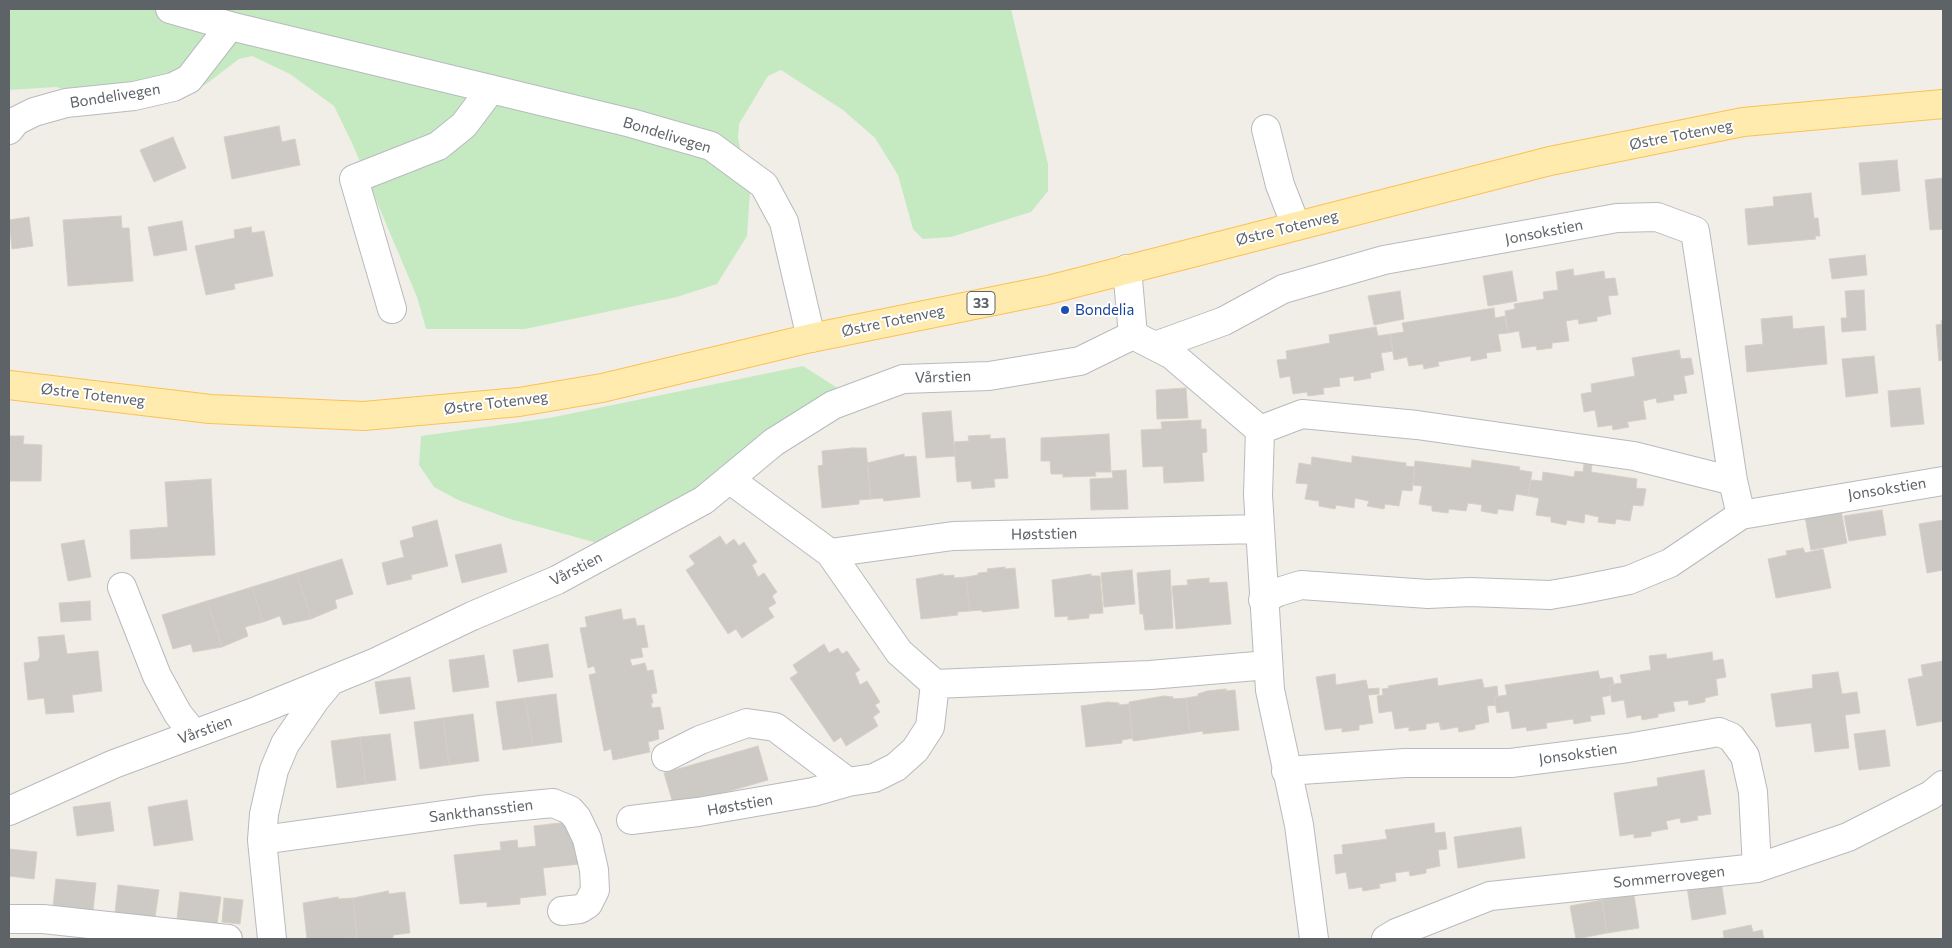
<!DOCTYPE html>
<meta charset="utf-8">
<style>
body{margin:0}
#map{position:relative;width:1952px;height:948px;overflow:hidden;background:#f1eee7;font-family:Commissioner,sans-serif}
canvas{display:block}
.frame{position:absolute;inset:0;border:10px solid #5e6368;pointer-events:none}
</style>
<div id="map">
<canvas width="1952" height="948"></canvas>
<div class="frame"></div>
</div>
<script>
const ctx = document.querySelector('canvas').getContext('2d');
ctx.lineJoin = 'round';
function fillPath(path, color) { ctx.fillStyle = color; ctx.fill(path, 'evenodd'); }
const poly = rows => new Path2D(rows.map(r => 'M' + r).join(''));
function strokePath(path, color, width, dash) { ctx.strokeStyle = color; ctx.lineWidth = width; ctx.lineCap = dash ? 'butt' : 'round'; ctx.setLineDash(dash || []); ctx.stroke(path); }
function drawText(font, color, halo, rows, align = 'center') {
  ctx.font = font + ' Commissioner,sans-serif'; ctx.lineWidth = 4; ctx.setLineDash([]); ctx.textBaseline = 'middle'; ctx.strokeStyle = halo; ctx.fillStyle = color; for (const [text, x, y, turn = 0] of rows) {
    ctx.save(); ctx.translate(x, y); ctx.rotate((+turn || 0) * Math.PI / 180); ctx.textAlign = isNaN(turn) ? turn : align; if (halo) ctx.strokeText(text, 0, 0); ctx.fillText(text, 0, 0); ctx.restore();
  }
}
fillPath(poly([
 [9,9,1011,9,1048,164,1048,191,1031,212,951,237,923,239,913,229,898,175,875,138,843,110,781,70,768,76,739,124,738,138,750,193,747,236,717,284,677,297,525,329,426,329,417,297,352,143,334,106,290,74,252,56,239,59,205,85,165,94,96,98,56,87,9,90],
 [803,366,858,401,805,434,785,453,713,497,630,552,510,519,458,500,434,487,419,465,421,436,549,418]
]), '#c5eac2');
const building = poly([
 [279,126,282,142,295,139,300,165,232,179,224,137,279,126],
 [173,137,186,168,154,182,140,150,173,137],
 [1897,160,1900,191,1862,195,1859,163,1897,160],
 [1943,178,1943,229,1930,230,1925,180,1943,178],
 [1811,193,1814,218,1818,218,1820,236,1815,236,1816,239,1748,245,1745,209,1774,206,1773,197,1811,193],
 [121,216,122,228,129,228,133,281,68,286,63,220,121,216],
 [29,217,33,246,12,249,9,220,29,217],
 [182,221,187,250,154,256,148,227,182,221],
 [251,227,252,233,264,231,273,276,234,284,235,289,206,295,195,246,235,238,234,230,251,227],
 [1865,255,1867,275,1832,279,1829,259,1865,255],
 [1573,269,1574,276,1604,271,1605,279,1615,278,1618,295,1608,296,1611,314,1597,317,1597,321,1579,324,1578,319,1566,321,1569,341,1552,343,1552,348,1537,350,1536,346,1522,348,1519,331,1508,333,1505,311,1515,309,1514,304,1544,299,1543,292,1558,290,1556,272,1573,269],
 [1512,271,1517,301,1488,306,1483,276,1512,271],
 [1864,290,1866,330,1842,332,1841,318,1847,318,1845,291,1864,290],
 [1400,291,1404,319,1374,325,1368,296,1400,291],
 [1494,308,1495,318,1505,316,1508,333,1498,334,1501,351,1486,353,1487,358,1471,361,1471,356,1438,362,1439,366,1424,369,1423,364,1409,366,1407,357,1394,360,1390,334,1404,332,1402,323,1494,308],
 [1792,316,1793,329,1824,326,1827,364,1747,372,1745,346,1763,344,1761,319,1792,316],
 [1941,321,1943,321,1943,360,1939,361,1936,325,1942,324,1941,321],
 [1376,327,1378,336,1390,334,1393,351,1381,353,1384,370,1370,373,1371,378,1354,381,1354,376,1339,378,1340,386,1323,388,1324,394,1308,396,1307,392,1293,394,1290,376,1280,378,1277,360,1287,359,1286,351,1330,343,1329,335,1376,327],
 [1679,350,1681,359,1691,358,1694,374,1684,376,1687,393,1673,395,1674,400,1657,403,1656,398,1643,401,1646,419,1627,422,1629,427,1613,430,1612,425,1598,427,1595,410,1584,412,1581,394,1592,392,1591,384,1635,376,1632,358,1679,350],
 [1874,356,1878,393,1846,397,1842,359,1874,356],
 [1186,388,1188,418,1157,419,1156,390,1186,388],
 [1920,388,1924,424,1891,427,1888,391,1920,388],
 [951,411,955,456,926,458,922,413,951,411],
 [1201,420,1201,429,1206,429,1207,452,1202,453,1204,481,1164,483,1163,466,1143,467,1141,430,1162,429,1161,422,1201,420],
 [1109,434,1111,472,1095,472,1096,476,1063,477,1063,474,1051,474,1050,461,1041,461,1041,438,1109,434],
 [990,435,990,439,1005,438,1008,478,994,479,995,487,972,489,971,481,957,482,954,442,969,441,968,436,990,435],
 [10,436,24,436,23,444,42,445,41,481,9,481,10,436],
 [852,448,866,448,871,499,859,500,859,504,822,508,818,466,823,465,822,451,852,448],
 [904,454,904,457,916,456,920,497,884,501,883,498,871,499,867,463,904,454],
 [1352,456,1406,463,1406,466,1415,467,1412,491,1402,490,1399,506,1385,504,1384,509,1367,506,1369,501,1355,498,1354,508,1336,505,1335,509,1319,506,1319,501,1305,499,1308,484,1296,483,1299,463,1311,465,1312,457,1352,463,1352,456],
 [1472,460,1520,467,1519,470,1532,472,1528,496,1516,494,1513,511,1498,509,1497,514,1481,511,1482,505,1468,503,1466,511,1449,509,1448,513,1432,511,1432,506,1419,504,1422,486,1413,485,1415,461,1471,468,1472,460],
 [1584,464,1592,465,1591,472,1637,479,1636,488,1646,489,1643,506,1633,505,1630,521,1616,519,1615,524,1598,522,1599,517,1585,514,1584,523,1567,520,1566,525,1551,522,1551,517,1536,515,1539,498,1528,496,1531,480,1542,481,1543,472,1574,477,1575,471,1583,472,1584,464],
 [1126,470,1128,509,1091,510,1090,479,1113,478,1112,471,1126,470],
 [211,479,215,555,131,559,130,530,168,527,165,482,211,479],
 [1841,510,1847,543,1811,550,1805,517,1841,510],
 [1882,510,1886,535,1849,541,1844,516,1882,510],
 [437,520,448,566,411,575,412,579,387,585,382,563,404,557,400,541,414,537,412,527,437,520],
 [1943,520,1943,570,1927,573,1919,524,1943,520],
 [720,536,726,545,734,539,739,546,744,542,757,562,752,565,758,577,764,573,777,592,772,596,776,603,768,608,774,617,742,638,736,629,728,634,686,570,695,564,689,556,720,536],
 [84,540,91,577,68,581,61,544,84,540],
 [501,544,507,572,462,583,455,555,501,544],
 [1803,548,1805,553,1823,549,1831,588,1776,598,1768,559,1787,555,1786,551,1803,548],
 [342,559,353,594,335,600,337,608,311,619,297,573,342,559],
 [1005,567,1005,569,1015,568,1019,608,982,612,982,610,970,611,966,577,978,575,978,573,988,572,987,569,1005,567],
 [1132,570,1135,604,1104,607,1101,573,1132,570],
 [1170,570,1173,628,1145,630,1143,614,1140,614,1137,573,1170,570],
 [297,573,311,619,283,625,280,616,263,622,252,587,297,573],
 [943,574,943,576,954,575,954,578,966,577,970,611,957,612,958,615,921,619,916,579,943,574],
 [1091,574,1091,576,1100,576,1103,613,1089,614,1089,618,1068,620,1068,616,1055,617,1052,580,1091,574],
 [1209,578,1209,583,1227,582,1231,624,1176,629,1172,586,1188,585,1187,580,1209,578],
 [252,587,263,622,245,627,248,636,222,647,207,601,252,587],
 [90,601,91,620,61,622,59,603,90,601],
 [207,601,222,647,193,652,191,644,173,649,162,615,207,601],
 [621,609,623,620,635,618,637,626,644,625,648,647,641,648,643,657,630,659,632,666,645,663,647,671,653,670,657,693,651,694,653,703,651,703,652,708,660,707,664,729,658,730,659,739,648,742,650,752,613,760,611,749,604,751,589,675,596,673,594,666,588,668,580,628,587,627,585,617,621,609],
 [64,635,67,654,98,651,102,691,72,695,74,712,46,714,44,698,28,700,24,663,38,661,40,656,38,637,64,635],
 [548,644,553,677,518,682,513,650,548,644],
 [824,644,829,653,838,648,842,654,847,651,860,670,855,673,860,685,867,681,880,702,875,705,880,712,873,717,878,726,846,746,841,737,834,742,790,678,798,673,793,665,824,644],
 [1712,652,1713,661,1723,659,1726,677,1716,679,1718,695,1705,698,1705,702,1689,705,1688,700,1673,702,1675,711,1658,714,1658,717,1642,720,1641,715,1627,718,1624,700,1612,702,1609,685,1622,683,1620,675,1651,670,1649,656,1666,654,1667,659,1712,652],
 [484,655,489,687,453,692,449,660,484,655],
 [1943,661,1943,721,1917,726,1908,679,1923,676,1921,665,1943,661],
 [1598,671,1600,679,1612,677,1614,684,1609,685,1611,695,1602,697,1605,714,1590,716,1591,721,1574,724,1573,719,1546,723,1547,728,1527,731,1526,727,1512,729,1509,711,1497,713,1494,697,1507,695,1505,685,1598,671],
 [1838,672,1842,694,1857,692,1860,713,1845,715,1849,748,1815,752,1811,723,1776,727,1771,694,1813,688,1812,675,1838,672],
 [1335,674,1336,685,1366,680,1368,689,1379,688,1379,694,1368,695,1373,723,1359,725,1359,730,1342,732,1342,728,1325,730,1316,677,1335,674],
 [410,677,415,709,380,714,375,682,410,677],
 [1437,678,1438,686,1482,679,1484,688,1497,686,1498,696,1494,697,1496,705,1487,706,1489,722,1475,725,1475,729,1459,732,1458,727,1441,730,1439,722,1426,724,1426,729,1409,731,1409,727,1395,729,1392,711,1379,713,1377,696,1383,695,1382,689,1389,688,1388,686,1437,678],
 [1226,689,1226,691,1235,690,1239,730,1203,734,1203,731,1190,733,1186,698,1198,696,1198,694,1207,691,1226,689],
 [556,694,562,742,533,746,525,698,556,694],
 [1164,696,1173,697,1173,699,1186,698,1190,733,1133,741,1129,702,1164,696],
 [525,698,533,746,503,750,496,702,525,698],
 [1108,702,1119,703,1119,705,1129,704,1133,738,1122,740,1122,743,1086,747,1081,706,1108,702],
 [473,714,479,761,449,765,443,718,473,714],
 [443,718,449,765,420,769,414,722,443,718],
 [1885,730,1890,766,1859,770,1854,734,1885,730],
 [390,734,396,780,366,784,360,737,390,734],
 [360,737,366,784,337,788,331,741,360,737],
 [758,746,768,780,674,807,664,773,758,746],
 [1704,770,1711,814,1697,816,1698,820,1681,823,1680,818,1666,821,1668,829,1651,832,1651,836,1634,838,1634,834,1620,836,1614,793,1658,786,1657,778,1704,770],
 [187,800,193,840,154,846,148,807,187,800],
 [110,802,114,831,77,836,73,807,110,802],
 [568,822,575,830,579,864,543,868,546,895,520,898,520,904,487,907,487,902,460,904,454,855,501,850,500,842,517,840,518,848,536,846,534,826,568,822],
 [1434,823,1435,833,1445,832,1447,849,1438,850,1440,866,1426,869,1426,873,1410,876,1409,871,1395,873,1396,881,1379,884,1380,888,1363,891,1362,887,1349,889,1346,872,1336,874,1334,855,1343,854,1342,845,1387,839,1385,830,1434,823],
 [1521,827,1525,858,1458,868,1454,837,1521,827],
 [9,849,37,852,34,879,9,876,9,849],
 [56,879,96,883,93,910,53,906,56,879],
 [1721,881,1726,914,1692,920,1687,887,1721,881],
 [118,885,159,890,155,917,115,913,118,885],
 [388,891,389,894,405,892,410,933,393,935,393,939,357,939,353,898,388,891],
 [180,892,221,897,217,924,177,919,180,892],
 [1634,895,1639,928,1607,933,1602,900,1634,895],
 [338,897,338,899,353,898,357,938,307,939,303,903,338,897],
 [224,898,243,900,240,924,222,922,224,898],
 [1602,900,1607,933,1576,939,1570,906,1602,900],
 [1751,925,1753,932,1762,930,1764,939,1715,939,1724,938,1723,931,1751,925]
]);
fillPath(building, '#cdc9c4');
strokePath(building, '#d7cfc4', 1);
const minor = poly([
 [170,9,230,26,631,123,711,146,764,185,784,222,811,338],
 [1266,129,1280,185,1296,226],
 [9,130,16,121,34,112,66,103,134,96,173,87,189,79,230,26],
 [1127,269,1133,335,1172,355,1260,430,1258,495,1270,690,1299,825,1314,939],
 [392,309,354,179,438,146,464,125,491,89],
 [1155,346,1224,321,1283,289,1384,260,1617,218,1657,217,1695,231,1733,481,1741,515],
 [1260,430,1302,414,1417,425,1634,456,1733,481],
 [729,479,830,553,899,652,935,684,1150,675,1268,665],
 [830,553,953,536,1260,529],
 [122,587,157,676,178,714,194,734],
 [1263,600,1278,592,1301,585,1428,594,1470,592,1550,595,1579,590,1629,580,1670,563,1741,515,1943,481],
 [666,757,700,740,747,723,775,727,848,782],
 [1286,771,1405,763,1511,763,1628,748,1719,732,1731,737,1745,756,1753,792,1757,868],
 [9,811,114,764,259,710,374,663,472,616,557,580,704,500,774,442,833,405,903,379,989,376,1080,361,1133,335],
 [631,820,698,812,813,792,848,782,874,778,896,767,915,750,930,727,935,684],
 [262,840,480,810,553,803,570,810,577,818,587,839,594,870,595,890,588,904,580,909,562,911],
 [9,919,43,919,228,939],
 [272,939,262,840,264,814,274,770,285,744,315,700,330,682],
 [1386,939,1396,933,1490,896,1757,868,1848,837,1931,795,1943,785]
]);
const major = poly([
 [9,385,210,409,364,416,519,402,602,388,811,338,1048,290,1550,161,1743,122,1943,104]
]);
strokePath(minor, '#b7babe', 30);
strokePath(major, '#fdc054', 30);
strokePath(minor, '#fff', 28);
strokePath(major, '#ffebae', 28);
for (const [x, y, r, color] of [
 [1065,310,5,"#1a4fb4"]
]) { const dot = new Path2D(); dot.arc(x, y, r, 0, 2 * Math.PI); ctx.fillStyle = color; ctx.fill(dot); strokePath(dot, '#fff', 2); }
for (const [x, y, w] of [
 [981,303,28]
]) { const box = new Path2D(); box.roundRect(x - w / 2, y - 11.5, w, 23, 4); ctx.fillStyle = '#fff'; ctx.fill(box); strokePath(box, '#5e6368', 1); }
drawText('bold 14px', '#5e6368', null, [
 ["33",981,303]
]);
drawText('15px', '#5e6368', '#fff', [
 ["Bondelivegen",115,96,-9],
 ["Bondelivegen",667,135,17],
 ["Østre Totenveg",1681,135,-11],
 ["Østre Totenveg",1287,228,-14],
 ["Jonsokstien",1544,232,-11],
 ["Østre Totenveg",893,321,-12],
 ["Vårstien",943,377,-2],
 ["Østre Totenveg",93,395,7],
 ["Østre Totenveg",496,403,-7],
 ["Jonsokstien",1887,489,-9],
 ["Høststien",1044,534,-1],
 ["Vårstien",576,569,-27],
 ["Vårstien",205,730,-20],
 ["Jonsokstien",1578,754,-8],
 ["Høststien",740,805,-10],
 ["Sankthansstien",481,811,-7],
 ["Sommerrovegen",1669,877,-6]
]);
drawText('15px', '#164399', '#fff', [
 ["Bondelia",1075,310]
], 'left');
</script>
